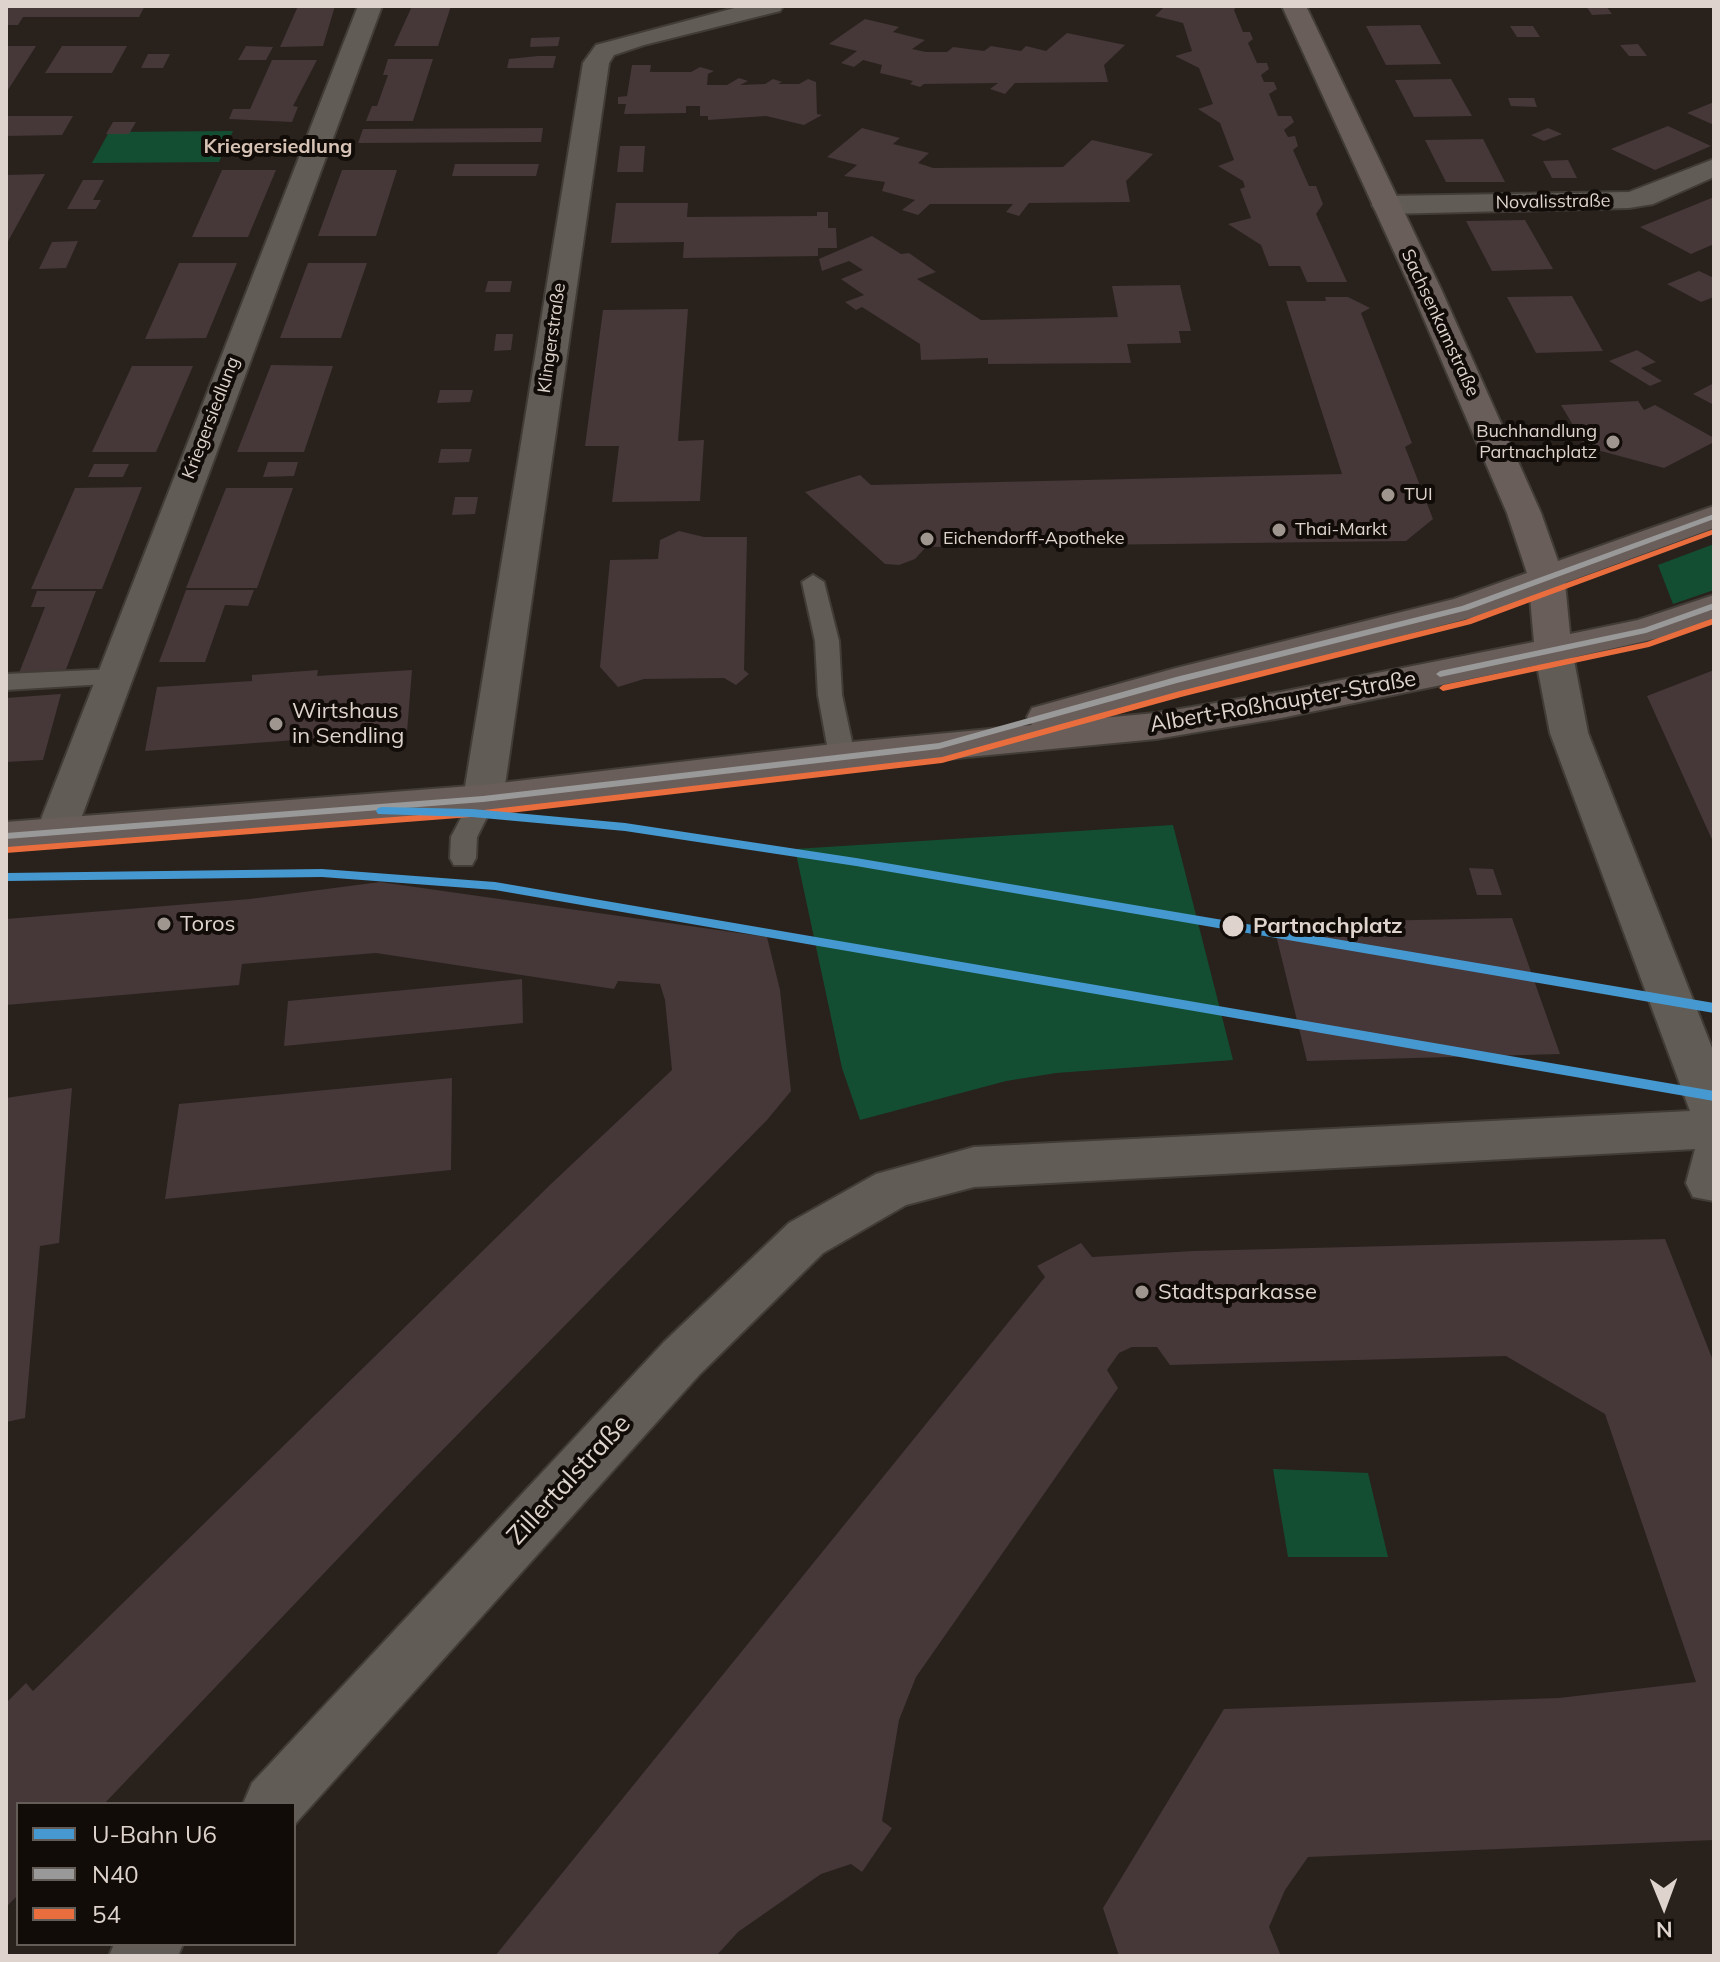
<!DOCTYPE html>
<meta charset="utf-8">
<style>
body{margin:0}
#map{position:relative;width:1720px;height:1962px;overflow:hidden;background:#29221c;font-family:Mulish,sans-serif}
canvas{display:block}
.frame{position:absolute;inset:0;border:8px solid #ded4cd;pointer-events:none}
.legend{position:absolute;left:16px;top:1802px;width:280px;height:144px;box-sizing:border-box;background:#120c08;border:2px solid #645c57;margin:0;padding:10px 14px;list-style:none;font-size:24px;color:#ded4cd}
.legend li{display:flex;align-items:center;gap:16px;height:40px}
.legend b{width:40px;border:2px solid #645c57}
.north{position:absolute;left:1624px;top:1866px;width:80px;height:80px;-webkit-text-stroke:6px #120c08;paint-order:stroke;rotate:179deg;font-size:22px;font-weight:700;line-height:32px;text-align:center;color:#ded4cd}
.north::after{content:'';display:block;margin:auto;width:28px;height:36px;background:#ded4cd;clip-path:polygon(50% 0,100% 100%,50% 72%,0 100%)}
</style>
<div id="map">
<canvas width="1720" height="1962"></canvas>
<div class="frame"></div>
<ul class="legend">
<li><b style="height:10px;background:#4699d0"></b>U-Bahn U6</li>
<li><b style="height:10px;background:#999"></b>N40</li>
<li><b style="height:10px;background:#ea6d3e"></b>54</li>
</ul>
<div class="north">N</div>
</div>
<script>
const ctx = document.querySelector('canvas').getContext('2d');
ctx.lineJoin = 'round';
function fillPath(path, color) { ctx.fillStyle = color; ctx.fill(path, 'evenodd'); }
const poly = rows => new Path2D(rows.map(r => 'M' + r).join(''));
function strokePath(path, color, width, dash) { ctx.strokeStyle = color; ctx.lineWidth = width; ctx.lineCap = dash ? 'butt' : 'round'; ctx.setLineDash(dash || []); ctx.stroke(path); }
function drawText(font, color, halo, rows, align = 'center') {
  ctx.font = font + ' Mulish,sans-serif'; ctx.lineWidth = 8; ctx.setLineDash([]); ctx.textBaseline = 'middle'; ctx.strokeStyle = halo; ctx.fillStyle = color; for (const [text, x, y, turn = 0] of rows) {
    ctx.save(); ctx.translate(x, y); ctx.rotate((+turn || 0) * Math.PI / 180); ctx.textAlign = isNaN(turn) ? turn : align; if (halo) ctx.strokeText(text, 0, 0); ctx.fillText(text, 0, 0); ctx.restore();
  }
}
fillPath(poly([
 [233,131,219,162,92,163,109,132],
 [1714,544,1714,590,1673,604,1658,565],
 [1173,825,1233,1060,1056,1073,1006,1081,860,1120,842,1068,795,849],
 [1273,1469,1368,1473,1388,1557,1288,1557]
]), '#134e32');
fillPath(poly([
 [6,6,145,6,139,17,23,17,18,25,6,25],
 [298,6,335,6,323,46,280,47],
 [412,6,451,6,438,46,394,46],
 [1165,6,1237,6,1234,10,1243,32,1250,32,1253,39,1248,43,1257,63,1267,63,1269,69,1261,75,1264,82,1274,82,1277,89,1269,94,1278,116,1291,116,1294,122,1284,130,1288,137,1295,136,1298,146,1293,150,1309,186,1316,186,1323,204,1316,214,1347,282,1307,282,1300,266,1269,266,1261,245,1228,224,1251,218,1240,189,1245,187,1243,181,1218,166,1234,160,1220,123,1198,109,1213,104,1199,68,1175,56,1192,51,1183,23,1155,16],
 [1586,6,1606,6,1612,14,1592,15],
 [865,19,899,27,893,32,925,40,912,49,926,52,947,52,953,47,984,51,991,46,1021,51,1026,46,1046,51,1067,33,1125,45,1104,65,1108,82,1015,83,1005,94,990,89,998,83,924,84,920,87,910,84,913,81,880,73,882,65,863,60,854,67,841,63,857,51,829,44],
 [1420,25,1441,64,1386,65,1366,26],
 [1510,26,1533,26,1540,37,1517,37],
 [560,37,558,46,530,47,531,38],
 [1638,44,1647,56,1629,56,1620,45],
 [6,46,36,46,6,93],
 [62,46,127,46,112,73,45,73],
 [246,46,273,47,266,60,238,60],
 [148,54,170,54,163,68,141,68],
 [538,56,556,56,553,68,507,68,509,59],
 [388,59,433,59,413,121,366,121,372,106,377,106,388,75,383,75],
 [272,60,317,60,293,106,298,107,292,122,229,119,233,109,250,109],
 [632,65,651,65,650,72,691,72,700,67,714,71,708,74,707,85,727,85,739,78,748,81,740,85,765,84,773,79,782,82,778,84,799,84,808,79,816,82,817,114,822,115,804,125,766,116,708,120,708,116,700,116,700,106,686,106,686,113,624,114,626,104,618,104,618,97,627,96],
 [1451,79,1472,116,1414,117,1395,80],
 [1508,98,1534,98,1537,107,1511,106],
 [1714,102,1714,125,1687,113],
 [6,116,73,116,62,135,6,136],
 [113,122,136,122,129,134,106,134],
 [1668,126,1711,146,1655,170,1611,149],
 [543,128,541,142,358,143,363,129],
 [862,128,900,138,893,144,929,153,918,163,933,168,1063,167,1092,140,1153,154,1126,181,1130,202,1029,203,1019,216,1006,212,1013,204,930,204,918,215,902,210,915,200,882,191,885,182,844,176,857,165,827,157],
 [1548,128,1562,134,1544,141,1531,135],
 [1483,139,1505,182,1446,182,1425,140],
 [620,146,645,146,643,172,617,172],
 [1568,160,1577,178,1552,178,1543,161],
 [455,164,539,164,536,176,452,176],
 [222,170,276,170,248,237,192,237],
 [342,170,397,170,376,236,318,236],
 [45,174,6,245,6,175],
 [83,180,104,180,93,200,101,200,96,209,67,209],
 [1714,197,1714,244,1691,254,1640,227],
 [616,203,688,203,687,217,817,216,817,212,828,212,828,228,836,228,837,248,818,248,818,256,683,258,684,242,611,243],
 [1525,220,1553,269,1492,271,1466,221],
 [872,236,901,254,909,253,936,272,917,279,981,320,1118,317,1112,286,1180,285,1191,331,1179,331,1181,343,1127,344,1131,363,988,364,988,358,921,360,920,344,862,307,856,310,845,302,864,295,841,279,863,270,849,261,822,271,819,259],
 [78,241,66,268,39,269,52,242],
 [179,263,237,263,206,338,145,339],
 [308,263,367,263,341,338,280,338],
 [1699,271,1714,278,1714,297,1701,302,1667,284],
 [488,281,512,281,510,292,485,292],
 [1572,296,1603,351,1536,353,1507,297],
 [1325,297,1348,297,1370,308,1361,313,1412,443,1405,447,1433,519,1406,541,926,547,915,559,899,565,885,564,805,492,860,475,871,485,1342,474,1286,301,1326,301],
 [688,309,678,441,704,440,700,501,612,502,619,446,585,446,603,310],
 [496,334,513,334,511,350,494,351],
 [1637,350,1656,362,1641,368,1662,381,1650,386,1609,361],
 [271,365,333,366,304,452,237,452],
 [132,366,193,366,156,452,92,452],
 [1714,383,1714,405,1693,394],
 [440,390,473,390,470,402,437,403],
 [1638,401,1644,410,1655,405,1714,438,1714,442,1664,468,1586,447,1561,405],
 [441,449,472,449,469,462,438,463],
 [268,462,298,462,294,476,263,477],
 [94,464,129,464,123,477,88,477],
 [142,487,102,589,31,589,75,488],
 [226,488,293,488,257,588,186,588],
 [455,497,478,497,475,514,452,515],
 [679,531,704,537,747,537,744,670,749,674,736,685,724,678,644,679,618,687,600,667,610,560,658,559,660,540],
 [186,590,254,590,248,606,225,605,205,662,159,662],
 [37,591,96,591,65,672,19,673,45,607,31,607],
 [318,670,317,676,412,670,407,732,145,751,157,687,252,681,252,675],
 [1714,670,1714,844,1647,696],
 [61,694,43,760,6,762,6,698],
 [1469,868,1493,869,1502,895,1477,895],
 [380,882,767,937,780,990,791,1091,767,1120,409,1484,104,1804,18,1804,18,1895,6,1907,6,1703,26,1683,33,1691,551,1184,672,1070,665,1000,660,984,618,981,614,989,376,953,242,964,239,985,6,1005,6,919,250,899],
 [1512,918,1560,1054,1307,1061,1273,923],
 [522,979,523,1023,284,1046,288,1001],
 [452,1078,451,1170,165,1199,179,1104],
 [72,1088,59,1243,40,1246,25,1418,6,1422,6,1098],
 [1665,1239,1714,1363,1714,1840,1308,1857,1285,1890,1269,1927,1281,1956,1119,1956,1103,1908,1224,1709,1559,1698,1696,1682,1605,1414,1506,1356,1170,1365,1157,1347,1132,1347,1119,1353,1107,1370,1118,1388,916,1677,899,1720,882,1821,892,1828,862,1872,851,1864,821,1874,738,1932,716,1956,495,1956,1045,1277,1037,1266,1081,1243,1092,1257,1193,1251]
]), '#463739');
const lane = poly([
 [813,575,824,582,839,641,842,695,855,756,851,762,842,764,833,762,829,756,818,695,815,641,802,582,813,575],
 [113,669,122,671,125,677,122,683,6,690,6,674,113,669],
 [483,790,492,793,496,799,477,837,476,858,472,865,454,865,450,858,451,837,474,793,483,790]
]);
const street = poly([
 [358,6,382,6,76,832,70,842,56,846,42,842,36,832,358,6],
 [742,6,783,6,780,11,644,45,614,55,609,63,503,799,497,809,483,813,469,809,463,799,583,63,596,45,742,6],
 [1714,159,1714,177,1653,204,1629,208,1386,214,1376,211,1372,205,1376,199,1386,196,1629,192,1714,159],
 [1553,638,1566,642,1572,650,1588,733,1714,1053,1714,1201,1693,1197,1686,1183,1695,1149,974,1187,906,1205,823,1253,700,1374,294,1825,294,1804,243,1804,252,1783,664,1342,789,1223,876,1174,974,1147,1690,1111,1550,733,1534,650,1540,642,1553,638],
 [114,1944,183,1944,178,1956,109,1956,114,1944]
]);
const secondary = poly([
 [1282,6,1306,6,1441,289,1541,513,1558,561,1714,506,1714,528,1565,583,1570,634,1638,620,1714,595,1714,619,1659,638,1553,662,1281,718,1156,739,842,769,483,813,6,850,6,822,483,785,842,743,1032,725,1027,717,1032,708,1176,668,1454,599,1527,573,1507,513,1411,289,1282,6],
 [1530,597,1534,642,1281,692,1156,713,1080,720,1478,616,1530,597]
]);
strokePath(lane, '#423c37', 4);
strokePath(street, '#423c37', 4);
strokePath(secondary, '#423c37', 4);
fillPath(lane, '#625c57');
fillPath(street, '#625c57');
fillPath(secondary, '#695e5a');
fillPath(poly([
 [1714,514,1714,519,1468,610,1177,683,939,749,483,802,6,839,6,833,483,796,939,743,1176,677,1462,606,1714,514],
 [1714,603,1714,609,1646,633,1440,677,1436,674,1440,671,1644,628,1714,603]
]), '#999');
fillPath(poly([
 [1714,529,1714,534,1471,624,1181,697,942,763,484,816,6,853,7,847,484,810,942,757,1180,691,1465,620,1714,529],
 [1714,618,1714,624,1649,647,1443,691,1439,688,1443,685,1647,642,1714,618]
]), '#ea6d3e');
fillPath(poly([
 [382,807,472,809,625,823,856,858,1714,1003,1714,1013,856,866,625,831,472,817,378,814,376,811,378,808,382,807],
 [322,869,495,882,1714,1091,1714,1101,495,890,322,877,6,881,6,873,322,869]
]), '#4699d0');
for (const [x, y, r, color] of [
 [1613,442,8,"#9f968f"],
 [1388,495,8,"#9f968f"],
 [1279,530,8,"#9f968f"],
 [927,539,8,"#9f968f"],
 [276,724,8,"#9f968f"],
 [164,924,8,"#9f968f"],
 [1233,926,12,"#ded4cd"],
 [1142,1292,8,"#9f968f"]
]) { const dot = new Path2D(); dot.arc(x, y, r, 0, 2 * Math.PI); ctx.fillStyle = color; ctx.fill(dot); strokePath(dot, '#120c08', 3); }
drawText('18px', '#ded4cd', '#120c08', [
 ["Novalisstraße",1553,202,-1],
 ["Sachsenkamstraße",1440,323,65],
 ["Klingerstraße",552,338,-82],
 ["Kriegersiedlung",211,418,-69]
]);
drawText('18px', '#ded4cd', '#120c08', [
 ["Buchhandlung",1597,432,"right"],
 ["Partnachplatz",1597,453,"right"],
 ["TUI",1404,495],
 ["Thai-Markt",1295,530],
 ["Eichendorff-Apotheke",943,539]
], 'left');
drawText('bold 20px', '#d6c3b5', '#120c08', [
 ["Kriegersiedlung",278,147]
]);
drawText('22px', '#ded4cd', '#120c08', [
 ["Albert-Roßhaupter-Straße",1283,702,-10]
]);
drawText('22px', '#ded4cd', '#120c08', [
 ["Wirtshaus",292,711],
 ["in Sendling",292,736],
 ["Toros",180,924],
 ["Stadtsparkasse",1158,1292]
], 'left');
drawText('bold 22px', '#ded4cd', '#120c08', [
 ["Partnachplatz",1253,926]
], 'left');
drawText('26px', '#ded4cd', '#120c08', [
 ["Zillertalstraße",569,1480,-47]
]);
</script>
